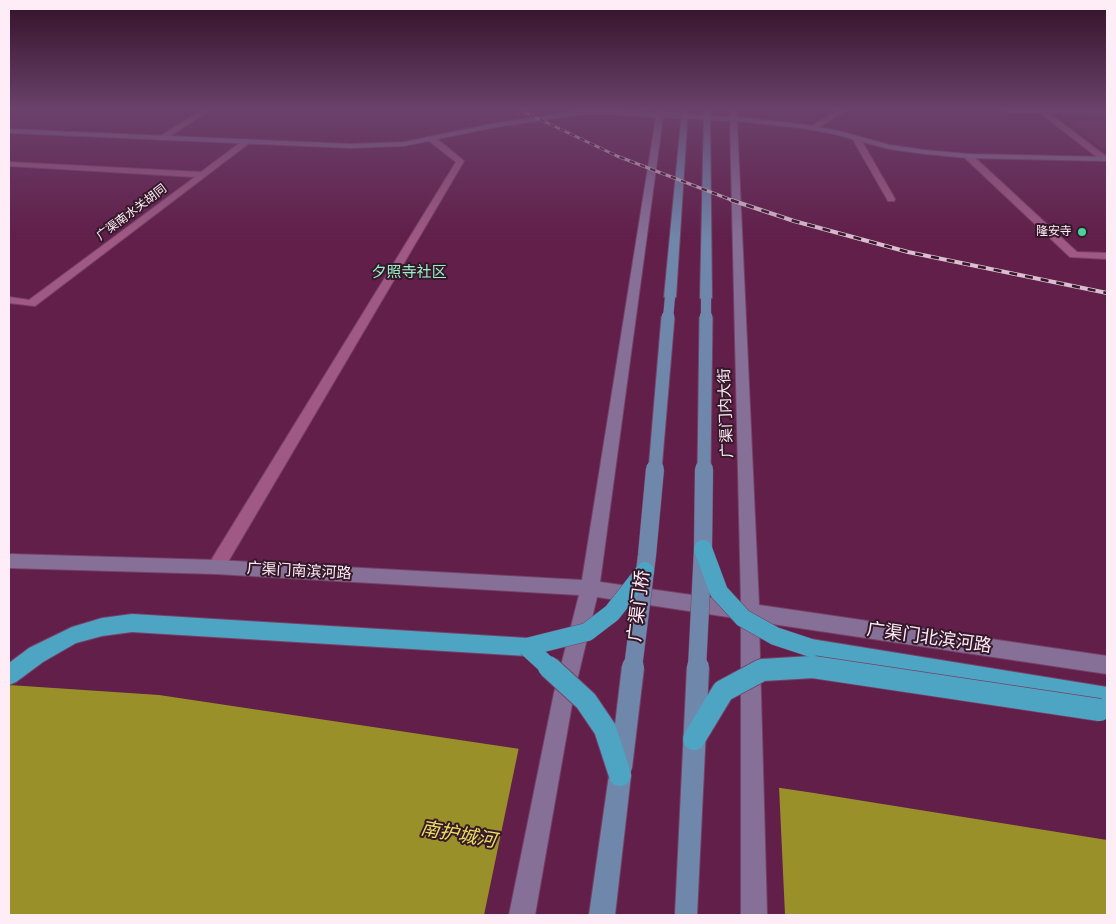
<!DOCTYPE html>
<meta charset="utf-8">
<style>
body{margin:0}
#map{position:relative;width:1116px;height:924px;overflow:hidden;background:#611f4a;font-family:Jost,sans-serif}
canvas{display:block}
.frame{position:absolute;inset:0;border:10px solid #feedf6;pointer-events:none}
</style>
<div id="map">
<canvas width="1116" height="924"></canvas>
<div class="frame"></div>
</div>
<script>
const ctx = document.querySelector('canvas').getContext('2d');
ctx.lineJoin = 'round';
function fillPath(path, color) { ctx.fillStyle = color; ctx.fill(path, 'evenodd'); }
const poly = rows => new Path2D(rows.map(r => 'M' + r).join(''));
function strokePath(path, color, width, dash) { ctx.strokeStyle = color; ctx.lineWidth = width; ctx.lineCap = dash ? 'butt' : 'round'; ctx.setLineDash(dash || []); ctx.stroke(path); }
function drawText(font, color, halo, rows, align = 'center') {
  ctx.font = font + ' Jost,"Noto Sans SC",sans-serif'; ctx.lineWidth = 4; ctx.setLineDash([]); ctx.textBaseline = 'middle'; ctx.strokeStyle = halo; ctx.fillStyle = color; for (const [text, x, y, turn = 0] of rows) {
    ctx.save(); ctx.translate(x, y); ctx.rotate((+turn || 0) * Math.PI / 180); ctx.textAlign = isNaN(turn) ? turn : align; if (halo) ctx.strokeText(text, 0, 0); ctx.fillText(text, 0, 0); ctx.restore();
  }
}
fillPath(poly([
 [1055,110,1107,110,1107,148,1102,148]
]), '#6e2555');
fillPath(poly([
 [9,685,159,695,814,793,1107,840,1107,915,32,915,9,914]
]), '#9a9029');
fillPath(poly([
 [519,747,779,786,785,915,484,915]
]), '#611f4a');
const street = poly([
 [202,110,210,110,164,140,157,138,202,110],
 [839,110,847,110,816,129,809,127,839,110],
 [1003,110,1107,110,1107,114,1049,113,1107,157,1107,161,1102,161,1040,113,1006,112,1003,110],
 [853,136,860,138,895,199,894,201,888,201,887,199,852,138,853,136],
 [429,137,435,137,464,161,222,572,216,574,210,572,207,567,210,562,456,162,429,141,429,137],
 [245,139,252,141,35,306,9,303,9,297,29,300,195,177,9,166,9,162,201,172,245,139],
 [965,154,971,154,1077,252,1107,253,1107,259,1070,257,965,158,965,154]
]);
const secondary = poly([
 [601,110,657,113,658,110,664,110,664,113,730,117,730,110,736,110,737,117,801,124,835,130,890,145,925,150,968,154,1107,157,1107,161,968,158,925,154,889,149,834,134,801,128,737,121,759,605,1107,656,1107,674,759,622,767,915,741,915,741,619,597,597,574,693,535,915,509,915,554,693,579,595,216,574,9,568,9,554,216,560,582,580,656,117,600,114,576,115,491,128,404,146,351,148,9,133,9,129,351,144,404,142,491,124,576,111,601,110],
 [663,117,730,121,741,602,600,582,663,117]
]);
const primary = poly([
 [682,110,688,110,676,297,670,300,664,297,682,110],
 [704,110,710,110,712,298,706,301,700,298,704,110],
 [620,764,628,767,631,775,615,915,589,915,609,775,612,767,620,764]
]);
const highway = poly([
 [132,614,527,638,534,641,537,647,534,653,527,656,132,632,102,636,76,643,43,662,16,682,9,685,9,663,29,648,72,627,102,618,132,614],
 [811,639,1107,687,1107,707,811,657,804,654,801,648,804,642,811,639]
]);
strokePath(street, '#774267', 2);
strokePath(secondary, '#774267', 2);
strokePath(primary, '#774267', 2);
strokePath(highway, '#774267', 2);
fillPath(street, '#a05984');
fillPath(secondary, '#877097');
fillPath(primary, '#6f87aa');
fillPath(highway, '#4ea5c3');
const railFar1 = poly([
 [520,110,617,156,734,201]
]);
const rail = poly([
 [731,200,794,221,908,252,1107,293]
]);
strokePath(railFar1, '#dbbfd0', 3);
strokePath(rail, '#dbbfd0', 4);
strokePath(railFar1, '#35182a', 2, [5.5]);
strokePath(rail, '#35182a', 2.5, [8]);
const primaryBridgeFar3 = poly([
 [668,318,670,297],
 [706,318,706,298]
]);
const primaryBridgeFar2 = poly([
 [655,470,668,317],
 [704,470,706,317]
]);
const primaryBridgeFar1 = poly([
 [633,668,647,555,655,469],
 [697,668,703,549,704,469]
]);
const primaryBridge = poly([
 [621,767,633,667],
 [686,915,698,667]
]);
const highwayBridgeFar1 = poly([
 [703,549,719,592,743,618,775,636,811,648],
 [527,647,550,668],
 [527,647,587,632,612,613,645,571],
 [795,668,820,668]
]);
const highwayBridge = poly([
 [549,667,586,701,605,729,620,775],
 [694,739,723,691,762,670,813,667,1100,710]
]);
strokePath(primaryBridgeFar3, '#774267', 11, []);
strokePath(primaryBridgeFar2, '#774267', 15, []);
strokePath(primaryBridgeFar1, '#774267', 19, []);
strokePath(primaryBridge, '#774267', 24, []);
strokePath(highwayBridgeFar1, '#774267', 19, []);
strokePath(highwayBridge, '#774267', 24, []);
strokePath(primaryBridgeFar3, '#6f87aa', 10);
strokePath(primaryBridgeFar2, '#6f87aa', 13);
strokePath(primaryBridgeFar1, '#6f87aa', 18);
strokePath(primaryBridge, '#6f87aa', 22);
strokePath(highwayBridgeFar1, '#4ea5c3', 18);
strokePath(highwayBridge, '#4ea5c3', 22);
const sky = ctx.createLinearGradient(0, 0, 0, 239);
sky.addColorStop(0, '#351129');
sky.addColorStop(0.46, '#6a426b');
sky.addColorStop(1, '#6a426b00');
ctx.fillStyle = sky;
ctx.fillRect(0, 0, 1116, 239);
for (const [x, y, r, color] of [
 [1082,232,5,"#46d49e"]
]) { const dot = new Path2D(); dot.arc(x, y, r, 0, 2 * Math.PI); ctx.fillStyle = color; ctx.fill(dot); strokePath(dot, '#35182a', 2); }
drawText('12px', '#feedf6', '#35182a', [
 ["广渠南水关胡同",132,213,-37]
]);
drawText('12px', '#feedf6', '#35182a', [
 ["隆安寺",1072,232]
], 'right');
drawText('15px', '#99efc8', '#35182a', [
 ["夕照寺社区",409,273]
]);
drawText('15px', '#feedf6', '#35182a', [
 ["广渠门内大街",727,413,-92],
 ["广渠门南滨河路",299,572,3]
]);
drawText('18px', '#feedf6', '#35182a', [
 ["广渠门桥",640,606,-83],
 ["广渠门北滨河路",929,639,8]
]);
drawText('italic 19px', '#ede15e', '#35182a', [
 ["南护城河",458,836,10]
]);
</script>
